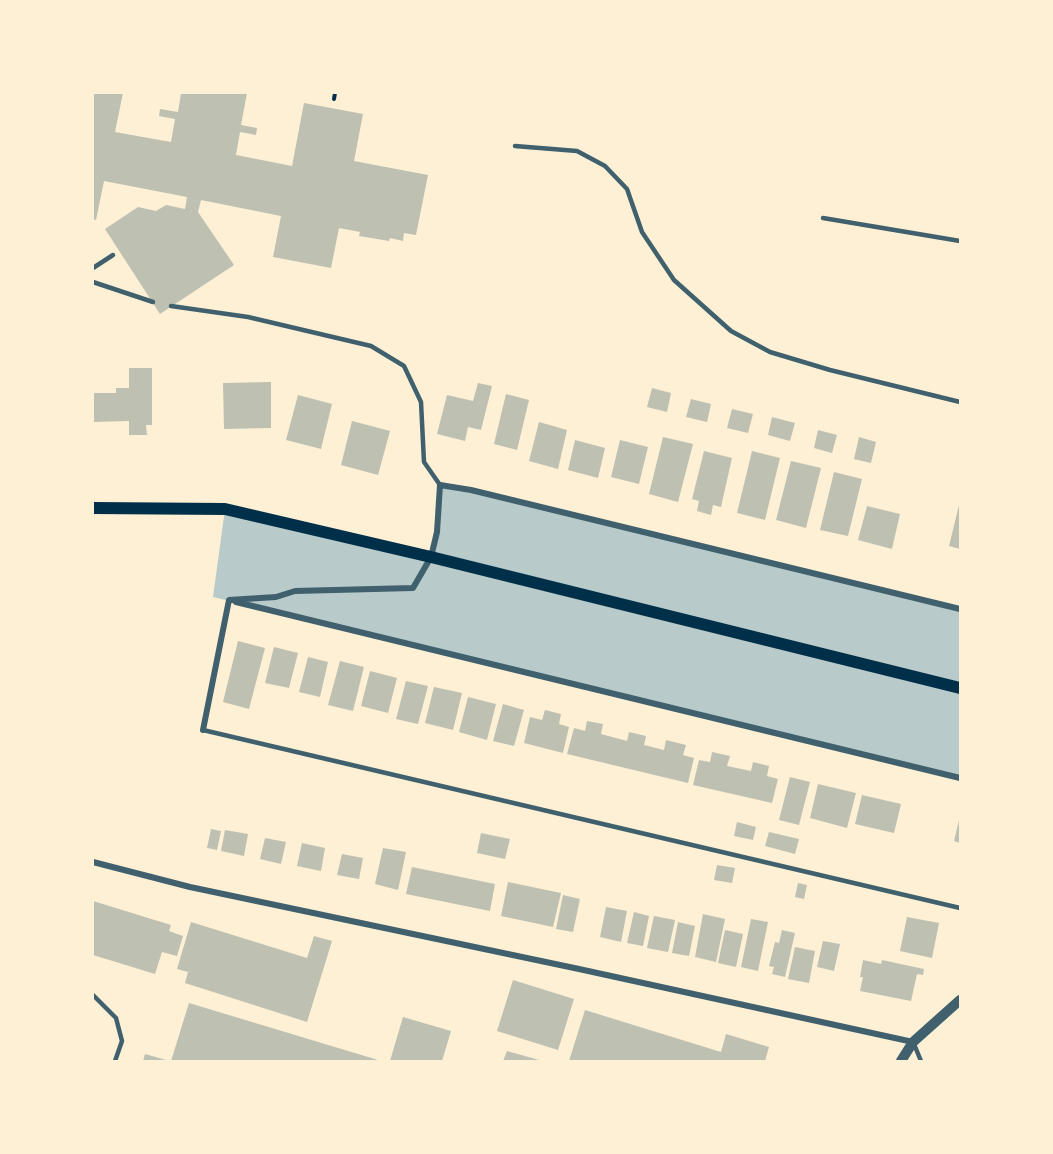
<!DOCTYPE html>
<style>
body{margin:0}
#map{position:relative;width:1053px;height:1154px;overflow:hidden;background:#fdf0d5;font-family:Signika,sans-serif}
canvas{display:block}
.frame{position:absolute;inset:0;border:94px solid #fdf0d5;pointer-events:none}
</style>
<div id="map">
<canvas width="1053" height="1154"></canvas>
<div class="frame"></div>
</div>
<script>
const ctx = document.querySelector('canvas').getContext('2d');
ctx.lineJoin = 'round';
function fillPath(path, color) { ctx.fillStyle = color; ctx.fill(path, 'evenodd'); }
const poly = rows => new Path2D(rows.map(r => 'M' + r).join(''));
function strokePath(path, color, width, dash) { ctx.strokeStyle = color; ctx.lineWidth = width; ctx.lineCap = dash ? 'butt' : 'round'; ctx.setLineDash(dash || []); ctx.stroke(path); }
fillPath(poly([
 [440,485,960,609,960,778,213,597,225,509,431,557]
]), '#b9caca');
fillPath(poly([
 [93,93,123,93,115,132,171,142,175,119,159,116,160,109,178,112,181,93,247,93,241,125,257,128,256,135,240,132,236,155,292,166,304,103,363,114,354,161,428,175,416,235,404,233,403,241,390,238,389,241,359,236,360,232,339,228,331,268,273,257,281,216,201,200,198,212,234,265,160,314,105,229,138,207,156,211,166,205,185,209,187,197,104,181,96,220,93,219],
 [129,368,152,368,152,425,146,425,147,435,129,435,129,421,93,422,93,393,116,393,116,388,129,388],
 [271,382,271,428,224,429,223,383],
 [478,383,492,386,481,430,468,427,465,441,437,434,447,395,473,401],
 [652,388,671,393,667,412,647,407],
 [506,394,529,400,517,450,494,444],
 [298,395,332,404,321,449,286,440],
 [691,399,711,404,707,422,686,417],
 [732,409,753,414,748,433,727,428],
 [772,417,795,423,790,441,768,435],
 [352,421,390,431,378,475,341,465],
 [539,422,567,430,558,469,529,461],
 [818,430,837,435,832,453,814,448],
 [663,437,693,444,678,502,649,494],
 [859,437,876,442,871,463,854,459],
 [575,440,605,448,598,478,568,470],
 [620,440,648,447,639,484,611,477],
 [704,451,732,458,721,507,713,505,711,515,697,511,699,501,692,499],
 [752,451,780,458,765,520,737,513],
 [791,461,821,468,806,528,776,520],
 [834,472,862,479,848,536,820,530],
 [959,505,960,505,960,549,949,546],
 [867,506,900,514,892,549,858,540],
 [238,641,265,648,249,709,223,702],
 [274,647,298,653,289,688,265,683],
 [308,657,328,662,320,697,299,692],
 [340,661,364,667,353,711,328,705],
 [370,671,397,678,388,713,361,706],
 [406,681,428,686,418,724,396,719],
 [434,687,462,693,453,730,425,723],
 [468,697,496,704,487,740,459,732],
 [503,704,524,710,514,746,493,741],
 [545,710,561,714,559,724,569,727,563,753,524,743,530,717,542,720],
 [587,721,603,724,601,734,627,741,629,732,646,736,644,745,664,750,666,740,686,745,683,755,694,758,688,783,567,754,574,728,585,731],
 [712,752,730,756,727,766,751,771,753,762,769,766,767,776,778,779,772,803,693,785,699,760,710,762],
 [790,777,810,782,799,825,779,820],
 [818,784,856,793,847,828,810,818],
 [862,795,901,804,894,833,855,824],
 [959,820,960,820,960,843,954,841],
 [737,822,756,827,753,840,734,836],
 [211,829,221,831,217,850,207,848],
 [225,830,248,834,244,856,221,851],
 [769,832,799,839,795,854,765,846],
 [481,833,510,839,505,859,477,853],
 [265,838,286,842,281,864,260,859],
 [302,843,325,848,321,871,297,866],
 [383,848,406,852,398,890,375,884],
 [342,854,363,858,359,879,337,875],
 [717,865,735,868,732,883,714,880],
 [412,867,495,884,490,911,406,894],
 [508,882,561,893,553,927,501,916],
 [798,883,807,885,804,899,795,897],
 [563,895,580,899,573,932,556,929],
 [93,901,171,925,169,931,183,936,177,956,162,952,155,974,93,955],
 [606,907,627,911,621,942,600,937],
 [634,912,649,916,643,946,627,943],
 [703,914,725,919,716,962,695,957],
 [654,916,675,920,668,952,647,948],
 [907,917,939,923,932,958,900,951],
 [751,919,768,922,758,971,741,967],
 [191,922,307,958,314,936,332,941,307,1022,185,983,188,972,177,969],
 [678,922,695,926,689,956,672,953],
 [725,930,743,934,736,967,718,963],
 [782,930,795,933,785,977,772,974,774,967,769,966,775,942,779,943],
 [823,941,840,944,834,971,817,967],
 [795,947,815,951,809,983,788,979],
 [863,960,881,964,882,960,924,969,923,975,917,974,911,1001,860,991,863,977,860,977],
 [513,980,574,999,558,1050,497,1031],
 [189,1003,378,1060,377,1061,171,1061],
 [585,1010,721,1052,726,1034,769,1047,765,1061,569,1061],
 [403,1017,451,1031,442,1061,390,1061],
 [507,1051,539,1060,539,1061,503,1061],
 [145,1054,166,1060,166,1061,143,1061]
]), '#bec0b2');
strokePath(poly([
 [334,99,335,93]
]), '#003049', 4);
strokePath(poly([
 [515,146,577,151,605,166,627,189,642,232,674,280,731,331,770,352,830,370,960,402],
 [823,218,960,241],
 [93,268,113,255],
 [93,282,153,302],
 [171,306,248,317,371,346,404,366,421,402,424,462,440,485],
 [203,730,960,908],
 [93,995,116,1018,122,1041,115,1061],
 [914,1044,921,1061]
]), '#3f606c', 4.5);
strokePath(poly([
 [236,602,960,778],
 [203,730,229,600,276,597,295,591,413,588,431,557,437,532,440,485,471,490,960,609],
 [93,862,190,887,579,969,913,1042]
]), '#3f606c', 6);
strokePath(poly([
 [901,1061,913,1042,960,1000]
]), '#3f606c', 10);
strokePath(poly([
 [93,508,225,509,431,557,960,688]
]), '#003049', 12);
</script>
